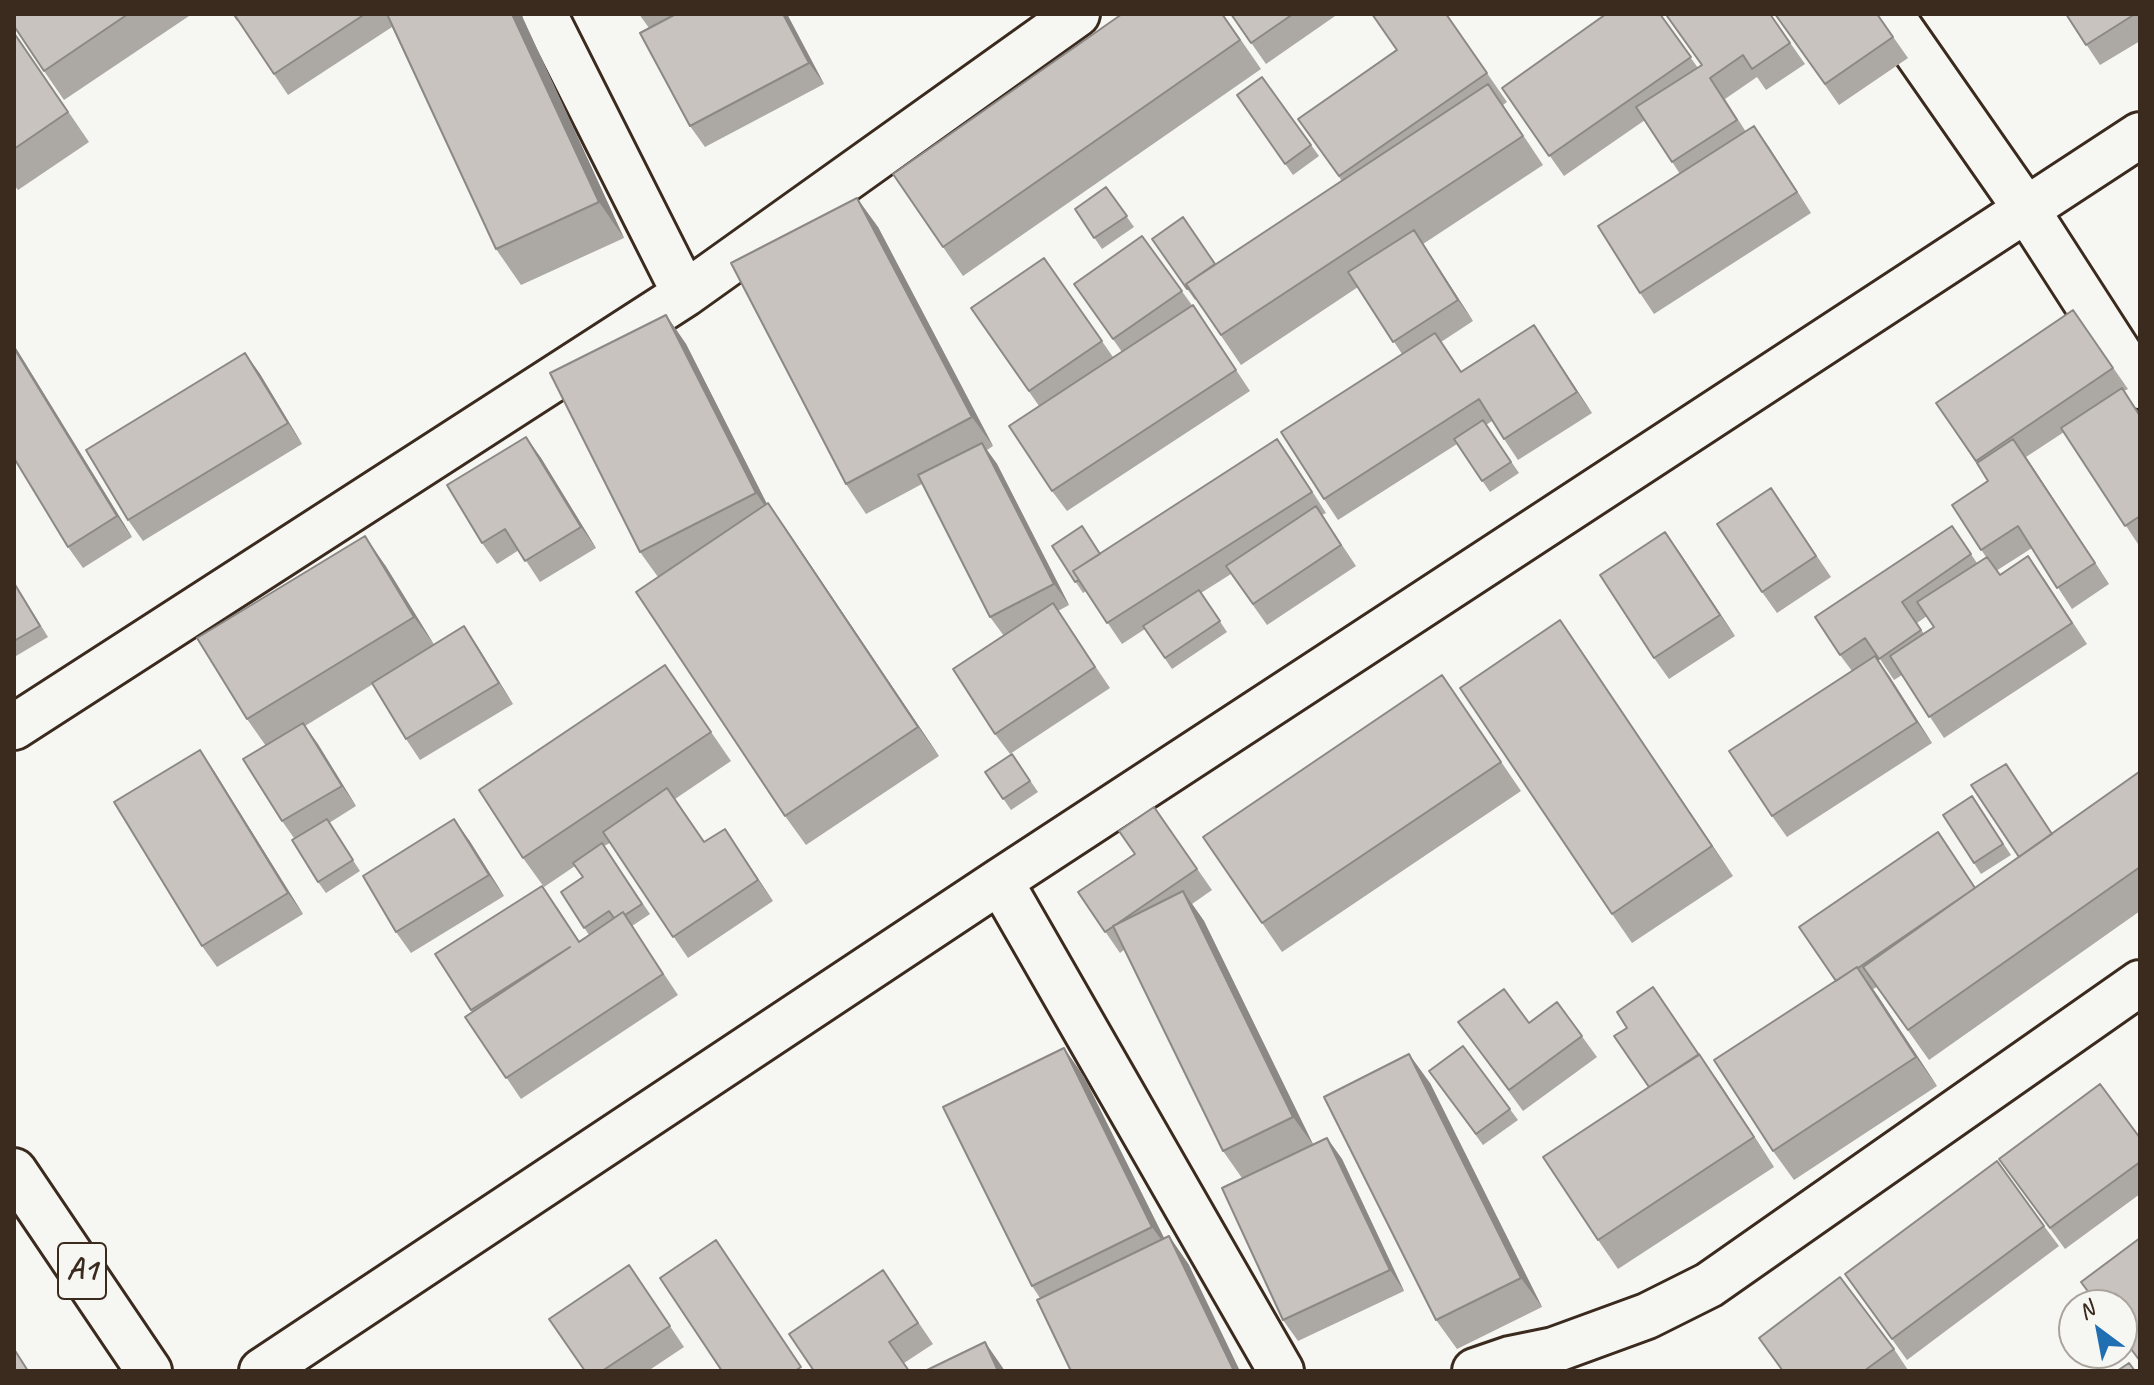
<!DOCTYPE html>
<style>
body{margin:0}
#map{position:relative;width:2154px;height:1385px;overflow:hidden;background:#f6f6f2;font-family:Caveat,sans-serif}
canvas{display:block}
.frame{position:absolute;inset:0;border:16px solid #3b2a1e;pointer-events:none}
.north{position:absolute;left:2058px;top:1289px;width:80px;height:80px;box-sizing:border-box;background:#f6f6f2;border:2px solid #aba49d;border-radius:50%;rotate:328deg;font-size:22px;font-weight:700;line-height:32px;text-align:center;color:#3b2a1e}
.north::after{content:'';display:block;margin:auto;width:28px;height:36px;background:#1f6fb2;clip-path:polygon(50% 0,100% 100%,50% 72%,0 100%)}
</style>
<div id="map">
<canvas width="2154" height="1385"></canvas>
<div class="frame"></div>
<div class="north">N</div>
</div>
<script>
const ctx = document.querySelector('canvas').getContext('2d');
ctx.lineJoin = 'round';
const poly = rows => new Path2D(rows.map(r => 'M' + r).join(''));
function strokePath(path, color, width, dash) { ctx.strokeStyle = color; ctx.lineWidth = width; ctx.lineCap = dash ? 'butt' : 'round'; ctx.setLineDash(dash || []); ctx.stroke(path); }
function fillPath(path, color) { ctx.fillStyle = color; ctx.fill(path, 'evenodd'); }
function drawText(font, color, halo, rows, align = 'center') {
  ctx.font = font + ' Caveat,sans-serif'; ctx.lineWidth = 8; ctx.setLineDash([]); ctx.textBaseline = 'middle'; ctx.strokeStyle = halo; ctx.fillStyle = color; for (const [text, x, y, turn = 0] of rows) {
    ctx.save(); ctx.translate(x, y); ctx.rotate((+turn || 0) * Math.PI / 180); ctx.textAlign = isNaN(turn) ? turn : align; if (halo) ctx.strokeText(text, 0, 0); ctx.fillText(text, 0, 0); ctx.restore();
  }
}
const minor = poly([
 [544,14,685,294],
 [1890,14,2028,212,2140,386],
 [14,727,685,294,1077,14],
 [1000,881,1281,1371],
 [262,1371,1000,881,2140,135],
 [1475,1371,1510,1359,1554,1350,1647,1316,1709,1285,2140,983]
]);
const major = poly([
 [14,1171,149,1371]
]);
strokePath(minor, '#3b2a1e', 50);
strokePath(major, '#3b2a1e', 50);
strokePath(minor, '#f6f6f2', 44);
strokePath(major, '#f6f6f2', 44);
fillPath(poly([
 [14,14,192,14,64,100,44,71],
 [232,14,521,14,624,238,521,285,496,249,392,27,288,95,238,21,237,21],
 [639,14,787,14,824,84,705,147,690,126,649,28],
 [1223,14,1261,69,963,276,943,247],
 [1231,14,1338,14,1266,64],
 [1446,14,1507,102,1503,105,1543,165,1423,244,1473,321,1441,342,1461,371,1534,325,1592,413,1518,460,1492,421,1486,425,1519,473,1490,492,1457,444,1338,520,1324,499,1402,354,1358,287,1241,365,1196,299,1195,300,1152,239,1215,264,1342,181,1298,119],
 [1660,14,1698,68,1770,14,1805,64,1766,90,1757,77,1725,99,1746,132,1754,126,1811,213,1654,314,1640,293,1680,174,1645,120,1564,176,1502,88],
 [1775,14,1877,14,1908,58,1839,105],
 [2066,14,2140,14,2140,41,2100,65],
 [14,32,89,142,18,190,14,185],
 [1262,77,1319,156,1293,175,1237,95],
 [1106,187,1134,227,1102,249,1075,209],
 [878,227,993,446,987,450,997,464,1069,605,1058,611,1110,688,1010,754,995,734,1004,636,990,617,922,484,866,514,846,484],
 [1142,236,1207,326,1250,391,1067,511,1052,491,1039,406,971,308,1044,258,1113,357,1122,352,1074,284],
 [2073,310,2128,389,2124,391,2140,414,2140,547,2064,432,2026,457,2109,584,2072,609,2032,548,1996,571,2000,575,2043,577,2087,644,1944,738,1902,675,1894,680,1880,659,1878,660,1932,743,1787,837,1772,816,1852,671,1840,655,1952,526,1977,563,1986,557,1952,505,1988,481,1936,403],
 [1927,616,1934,627,1924,634,1917,623],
 [666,315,686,344,767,504,768,503,789,533,939,756,806,845,785,816,658,577,640,552],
 [14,345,132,537,83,568,68,547,14,458],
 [245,353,260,374,302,444,143,541,128,520],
 [526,437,541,458,596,548,540,582,519,550,497,564,482,543],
 [1277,439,1326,513,1322,515,1356,566,1267,625,1231,574,1201,593,1227,632,1172,669,1145,629,1122,644,1086,591,1083,593,1052,546,1101,553],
 [1771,488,1831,577,1777,613,1762,592],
 [1665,532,1735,636,1669,679,1654,658],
 [385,565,434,645,464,626,513,704,420,760,406,739,373,684,305,726,356,806,329,823,360,871,326,893,318,882,294,838,282,821,266,746,247,719],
 [14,582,48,637,16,656,14,652],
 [1560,620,1733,876,1632,943,1612,914],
 [665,665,731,761,675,799,704,842,725,829,773,901,688,958,610,843,604,846,650,914,632,926,678,995,521,1099,465,1017,472,1012,435,954,557,907,579,941,589,935,561,892,583,877,575,866,544,887,523,858],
 [1442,675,1521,791,1282,952,1203,837],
 [1012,754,1038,792,1011,810,985,772],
 [214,771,303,914,217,967,202,946],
 [2140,774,2140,911,1929,1060,1877,987,1873,989,1937,1086,1794,1180,1773,1151,1836,981,1975,888],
 [1972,796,2011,855,1981,874,1943,815],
 [1154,807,1212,890,1192,904,1204,921,1313,1145,1327,1138,1342,1159,1404,1291,1298,1341,1283,1320,1242,1178,1223,1151,1125,949,1120,953,1078,892,1135,854],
 [469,840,504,896,411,953,396,932],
 [1557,1002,1597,1057,1523,1111,1458,1022,1529,1023],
 [1463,1046,1518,1120,1483,1145,1429,1071],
 [1064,1048,1084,1077,1164,1238,1169,1236,1189,1265,1040,1298,1032,1286],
 [1699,1055,1720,1084,1774,1167,1618,1269,1598,1240],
 [1430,1083,1542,1307,1457,1349,1436,1320],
 [2140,1138,2140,1194,2065,1249,1999,1159],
 [2044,1226,2059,1246,1907,1360,1845,1274],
 [629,1265,684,1347,648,1371,585,1371],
 [883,1270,933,1344,904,1363,814,1371],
 [1759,1338,1894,1349,1908,1370,1907,1371,1782,1371],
 [2084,1353,2105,1353,2091,1363]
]), '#aca8a3');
fillPath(poly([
 [512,14,521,14,624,238,599,202],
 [783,14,787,14,824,84,809,63],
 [1754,126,1769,147,1811,213,1797,192],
 [857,198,878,227,993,446,972,417],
 [1414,230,1428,251,1473,321,1458,300],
 [666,315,686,344,776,522,756,493],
 [1534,325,1548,346,1592,413,1577,392],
 [14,345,132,537,117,516,14,348],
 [245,353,260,374,302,444,288,423],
 [526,437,541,458,596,548,581,527],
 [1277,439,1292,460,1326,513,1312,492],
 [2013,439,2028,460,2109,584,2095,563],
 [982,443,997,464,1069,605,1054,584],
 [768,503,789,533,939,756,918,727],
 [1665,532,1680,553,1735,636,1720,615],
 [365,536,385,565,435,646,414,617],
 [1560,620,1580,649,1733,876,1712,846],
 [464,626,478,647,513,704,499,683],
 [1875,656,1890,677,1932,743,1917,722],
 [303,723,318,744,356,806,342,786],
 [200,750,214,771,303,914,288,893],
 [454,819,469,840,504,896,489,875],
 [725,829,773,901,758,880],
 [1183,891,1204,921,1314,1146,1293,1117],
 [1857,967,1878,996,1937,1086,1916,1057],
 [1064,1048,1084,1077,1173,1256,1152,1227],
 [1409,1054,1430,1083,1542,1307,1521,1278],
 [1699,1054,1720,1084,1774,1167,1754,1137],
 [1327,1138,1342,1159,1404,1291,1390,1270],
 [1169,1236,1189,1265,1240,1371,1234,1371],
 [985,1342,1005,1371,998,1371]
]), '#8c8885');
const building = poly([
 [14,14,128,14,44,71,14,26,14,14],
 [234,14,365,14,274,74,234,14],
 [387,14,512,14,599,202,496,249,387,14],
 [676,14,783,14,809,63,690,126,640,33,676,14],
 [1122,14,1222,14,1240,40,943,247,893,174,1122,14],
 [1231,14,1293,14,1251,43,1231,14],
 [1372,14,1446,14,1487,73,1339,176,1298,119,1397,50,1372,14],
 [1606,14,1660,14,1691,57,1549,156,1502,88,1606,14],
 [1670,14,1770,14,1790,43,1752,69,1743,55,1710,78,1737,120,1672,162,1636,107,1702,65,1667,16,1670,14],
 [1775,14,1877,14,1893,37,1825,84,1775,14],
 [2066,14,2135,14,2086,45,2066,14],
 [14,33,68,112,14,149,14,33],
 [1262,77,1311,145,1285,164,1237,95,1262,77],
 [1488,84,1523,136,1221,335,1186,284,1488,84],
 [1754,126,1797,192,1640,293,1598,226,1754,126],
 [1106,187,1127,216,1094,238,1075,209,1106,187],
 [857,198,972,417,846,484,731,263,857,198],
 [1183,217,1215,264,1186,284,1189,288,1187,289,1152,239,1183,217],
 [1414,230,1458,300,1393,342,1348,272,1414,230],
 [1142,236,1182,291,1113,339,1074,284,1142,236],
 [1044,258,1102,341,1029,391,971,308,1044,258],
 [1193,305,1236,370,1052,491,1009,426,1193,305],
 [2073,310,2113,368,1976,461,1936,403,2073,310],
 [666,315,756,493,640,552,550,373,666,315],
 [1534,325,1577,392,1504,439,1479,399,1324,499,1281,432,1435,333,1461,372,1534,325],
 [14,348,117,516,68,547,14,458,14,348],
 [245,353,288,423,128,520,86,450,245,353],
 [2122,388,2140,416,2140,516,2125,526,2061,428,2122,388],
 [1483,420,1511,462,1482,481,1454,439,1483,420],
 [526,437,581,527,525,561,505,529,482,543,447,485,526,437],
 [1277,439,1312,492,1107,623,1073,571,1277,439],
 [2013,439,2095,563,2057,588,2018,526,1981,550,1952,505,1988,481,1977,463,2013,439],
 [982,443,1054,584,990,617,918,475,982,443],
 [1771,488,1816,556,1762,592,1717,524,1771,488],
 [768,503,918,727,785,816,636,592,768,503],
 [1316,506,1341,545,1253,604,1226,566,1316,506],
 [1082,526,1100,554,1073,571,1079,580,1075,582,1052,546,1082,526],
 [1952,526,1971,554,1902,602,1921,630,1879,659,1865,638,1840,655,1815,617,1952,526],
 [1665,532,1720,615,1654,658,1600,575,1665,532],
 [365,536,414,617,247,719,197,638,365,536],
 [2028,556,2072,623,1929,717,1890,656,1934,627,1917,602,1987,557,2000,575,2028,556],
 [14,583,40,626,14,641,14,583],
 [1199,590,1220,621,1165,658,1143,626,1199,590],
 [1053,603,1095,667,995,734,953,669,1053,603],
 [1560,620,1712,846,1612,914,1460,688,1560,620],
 [464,626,499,683,406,739,372,683,464,626],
 [1875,656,1917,722,1772,816,1729,751,1875,656],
 [665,665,711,732,523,858,479,790,665,665],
 [1442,675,1501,762,1262,923,1203,837,1442,675],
 [303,723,342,786,282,821,243,759,303,723],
 [200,750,288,893,202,946,114,802,200,750],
 [1012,754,1030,781,1003,799,985,772,1012,754],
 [2006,764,2052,834,2019,857,1971,785,2006,764],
 [2139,772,2140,867,1908,1030,1863,967,2139,772],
 [667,788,704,842,725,829,758,880,673,937,603,832,667,788],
 [1972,796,2003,844,1974,863,1943,815,1972,796],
 [1154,807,1197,869,1105,932,1078,892,1135,854,1119,831,1154,807],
 [327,819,353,860,318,882,292,840,327,819],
 [454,819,489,875,396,932,363,876,454,819],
 [1938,832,1975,888,1858,968,1857,967,1836,981,1799,927,1938,832],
 [602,843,642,904,625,915,623,912,614,918,609,911,584,928,561,892,583,877,573,863,602,843],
 [542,886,579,942,623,912,663,974,506,1078,465,1017,570,947,471,1010,435,954,542,886],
 [1183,891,1293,1117,1223,1151,1113,926,1183,891],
 [1857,967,1916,1057,1773,1151,1714,1060,1857,967],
 [1653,987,1699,1055,1649,1087,1614,1036,1627,1028,1617,1012,1653,987],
 [1504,989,1529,1023,1557,1002,1582,1036,1509,1090,1458,1022,1504,989],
 [1463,1046,1510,1109,1476,1134,1429,1071,1463,1046],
 [1064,1048,1152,1227,1032,1286,943,1107,1064,1048],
 [1409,1054,1521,1278,1436,1320,1324,1097,1409,1054],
 [1699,1054,1754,1137,1598,1240,1543,1157,1699,1054],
 [2100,1084,2140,1138,2140,1162,2050,1228,1999,1159,2100,1084],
 [1327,1138,1390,1270,1283,1320,1222,1188,1327,1138],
 [1997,1161,2044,1226,1892,1339,1845,1274,1997,1161],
 [1169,1236,1234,1371,1071,1371,1037,1300,1169,1236],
 [2140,1238,2140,1361,2122,1337,2122,1305,2098,1305,2081,1282,2140,1238],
 [716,1240,801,1367,795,1371,722,1371,660,1278,716,1240],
 [629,1265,670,1326,602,1371,585,1371,549,1319,629,1265],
 [883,1270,918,1323,889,1342,909,1371,814,1371,789,1334,883,1270],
 [1840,1277,1894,1349,1864,1371,1783,1371,1759,1338,1840,1277],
 [2074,1313,2074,1339,2061,1322,2074,1313],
 [985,1342,998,1371,925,1371,985,1342],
 [14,1349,28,1371,14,1371,14,1349],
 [2129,1363,2135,1371,2117,1371,2129,1363]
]);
fillPath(building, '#c8c3be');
strokePath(building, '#8c8885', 2);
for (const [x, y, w] of [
 [82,1271,48]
]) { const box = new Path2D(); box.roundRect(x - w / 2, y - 28, w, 56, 6); ctx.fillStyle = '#f6f6f2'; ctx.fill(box); strokePath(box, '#3b2a1e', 2); }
drawText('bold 32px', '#3b2a1e', null, [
 ["A1",82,1271]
]);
</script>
